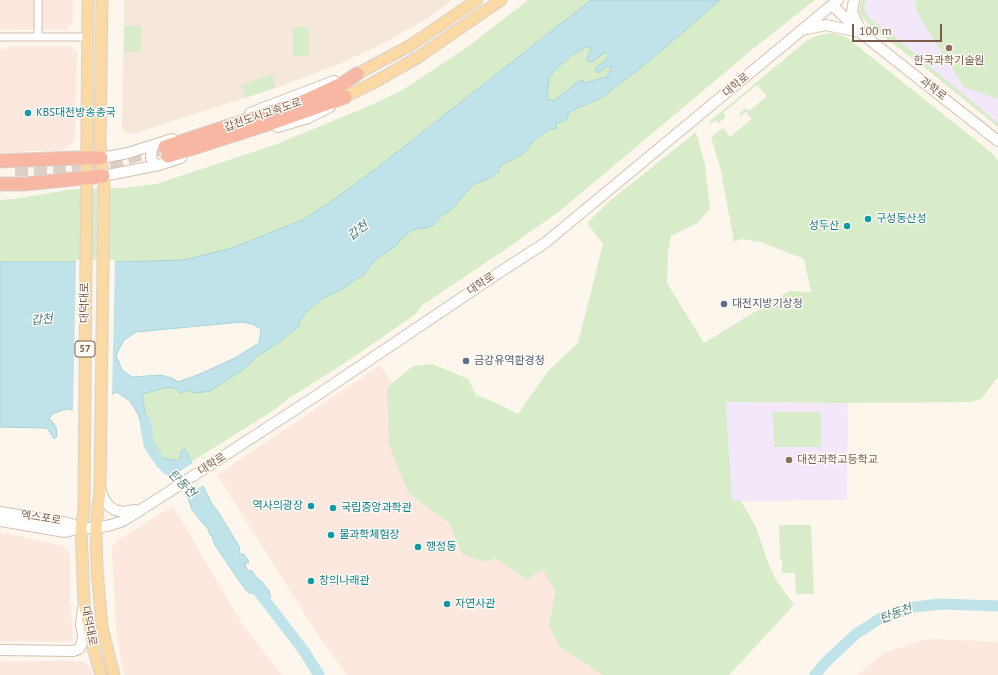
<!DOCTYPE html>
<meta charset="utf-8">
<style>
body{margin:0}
#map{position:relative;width:998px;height:675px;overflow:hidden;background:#fdf6ec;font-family:"PT Sans",sans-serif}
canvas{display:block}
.scale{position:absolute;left:852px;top:24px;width:90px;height:18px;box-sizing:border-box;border:2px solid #7a5c4d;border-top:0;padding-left:5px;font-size:12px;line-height:14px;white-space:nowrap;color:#7a5c4d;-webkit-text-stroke:3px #fffaf3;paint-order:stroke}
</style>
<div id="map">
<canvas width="998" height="675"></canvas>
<div class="scale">100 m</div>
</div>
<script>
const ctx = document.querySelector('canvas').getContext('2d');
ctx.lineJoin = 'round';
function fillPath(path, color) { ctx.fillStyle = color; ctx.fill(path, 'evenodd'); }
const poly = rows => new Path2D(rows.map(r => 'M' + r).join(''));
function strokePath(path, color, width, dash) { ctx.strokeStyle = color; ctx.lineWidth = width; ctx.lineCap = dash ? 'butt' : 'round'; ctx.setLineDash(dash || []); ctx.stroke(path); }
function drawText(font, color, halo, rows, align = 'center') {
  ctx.font = font + ' "PT Sans","Noto Sans KR",sans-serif'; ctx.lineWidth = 3; ctx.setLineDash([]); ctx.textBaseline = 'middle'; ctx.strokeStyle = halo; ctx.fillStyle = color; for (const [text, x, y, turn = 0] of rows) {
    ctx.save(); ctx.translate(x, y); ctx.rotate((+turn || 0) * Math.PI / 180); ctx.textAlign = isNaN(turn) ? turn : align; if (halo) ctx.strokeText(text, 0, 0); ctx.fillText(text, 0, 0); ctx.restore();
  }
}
fillPath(poly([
 [124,0,453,0,428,18,380,45,339,64,273,89,135,133,125,132,122,127]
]), '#f5e8da');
fillPath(poly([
 [0,0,73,0,73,21,66,30,0,29],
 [9,46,71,46,77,52,75,141,61,151,26,151,15,155,0,155,0,49,6,49],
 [380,365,392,383,387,387,408,493,449,523,462,554,495,558,527,580,542,568,555,590,549,626,560,647,603,675,347,675,320,638,217,475],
 [173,506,241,622,282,675,124,675,116,632,112,548,116,541],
 [0,532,63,546,70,554,70,595,73,636,69,642,0,641],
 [941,639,998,642,998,675,857,675,884,653,922,640],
 [0,661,83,661,90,666,92,675,0,675]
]), '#fde8e0');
fillPath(poly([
 [861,0,998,0,998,127,929,71,870,26,863,18,859,12],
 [726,402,848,403,847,500,732,501]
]), '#f3e8fa');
fillPath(poly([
 [528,0,591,0,377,168,329,203,302,220,232,248,184,260,117,262,0,262,0,200,13,199,74,189,123,188,156,184,277,144,369,106,401,91,466,48],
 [720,0,815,0,754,48,561,210,512,245,421,306,416,314,346,362,288,399,274,410,191,462,185,449,180,459,177,461,172,459,169,460,165,458,160,458,154,448,149,435,148,419,145,412,142,394,168,387,177,389,180,393,189,390,195,393,244,369,256,357,279,342,299,326,300,320,307,311,323,298,341,290,356,279,363,276,371,267,376,259,396,246,401,239,412,230,433,225,441,216,451,210,466,192,474,184,488,179,498,172,499,168,503,164,523,154,534,140,556,126,556,123,563,122,568,114,573,110,601,98,648,62],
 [861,0,866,0,864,10,869,18,892,35,998,123,998,127,929,71,870,26,863,18,859,12],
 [915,0,998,0,998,99,964,87,922,21,916,8],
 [124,26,141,26,141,52,124,52],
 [293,27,309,27,309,56,293,56],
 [832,33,846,37,992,153,998,161,998,377,981,399,971,402,848,403,726,402,732,500,741,501,756,527,767,560,776,580,794,605,729,675,603,675,560,647,549,626,555,590,542,569,527,580,495,558,486,562,462,554,449,523,408,493,389,445,387,387,413,366,432,364,468,379,476,395,496,403,518,414,548,371,578,343,603,244,587,223,611,200,696,132,705,165,710,209,697,223,671,236,668,253,667,283,704,343,789,291,811,292,804,259,761,242,742,239,734,242,721,171,711,137,723,128,730,137,752,119,746,112,740,116,739,114,746,108,749,111,767,96,757,85,723,113,726,117,719,123,718,124,716,120,710,124,709,122,806,41,819,35],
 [584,47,589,47,591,50,587,58,592,62,605,52,609,55,605,61,596,67,596,72,605,67,612,66,607,77,584,83,583,80,579,81,554,101,547,99,549,78,555,70,574,53,581,51],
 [272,74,276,87,246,98,241,85],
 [773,412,821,412,821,447,774,447],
 [779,525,811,525,814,594,796,594,795,573,782,573,782,560,780,560]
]), '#d8ecc9');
const water = poly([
 [591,0,720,0,648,62,601,98,573,110,568,114,567,119,563,122,556,123,556,129,550,129,534,140,523,154,503,164,499,168,498,172,488,179,474,184,466,192,451,210,441,216,433,225,423,229,419,228,412,230,401,239,396,246,376,259,363,276,356,279,341,290,323,298,307,311,300,320,299,326,279,342,256,357,244,369,210,391,195,393,189,390,180,393,177,389,168,387,142,394,145,412,148,419,149,435,145,435,138,414,130,401,117,392,95,403,72,410,66,409,54,413,49,418,56,427,57,436,54,439,47,428,0,427,0,262,117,262,184,260,232,248,302,220,329,203,377,168,591,0],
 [584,47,589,47,591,50,587,58,588,61,592,62,605,52,609,55,605,61,596,67,596,72,600,72,605,67,612,66,607,77,584,83,583,80,579,81,554,101,547,99,549,78,555,70,574,53,581,51,584,47],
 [242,322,252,324,260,328,261,331,259,343,235,358,200,374,178,382,172,378,160,375,132,377,122,370,116,355,124,340,136,332,242,322],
 [185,449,212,504,219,513,240,548,239,551,241,555,242,556,243,553,248,560,249,563,245,562,246,568,247,570,252,571,256,577,262,582,269,591,272,601,259,604,242,585,215,545,212,536,210,535,208,529,196,515,196,513,192,510,188,498,168,475,159,468,155,462,160,458,165,458,169,460,172,459,177,461,180,459,181,451,185,449]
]);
fillPath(water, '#bfe3e8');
strokePath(water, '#a5d3da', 1);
fillPath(poly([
 [76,260,115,260,112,397,96,405,73,412],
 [194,462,205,484,184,497,169,479],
 [246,593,273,598,274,602,258,605]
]), '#fdf6ec');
strokePath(poly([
 [145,421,149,445,161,463,169,470],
 [258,591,304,651,319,675],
 [815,675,827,661,856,634,879,619,914,607,941,604,998,606]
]), '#bfe3e8', 11);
strokePath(poly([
 [15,170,88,167,111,163,165,147]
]), '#dcd0c4', 13, [13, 6]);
const street = poly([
 [0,37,88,37],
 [38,37,38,0]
]);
const secondary = poly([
 [854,0,852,12,859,27],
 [832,5,861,33,998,141],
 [802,30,826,25,859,32],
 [250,113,334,81],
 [278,127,308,118,330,107],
 [154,145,152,148,151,158,154,163,159,165],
 [101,158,128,153,172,139],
 [103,176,159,165,181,158],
 [100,489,104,499,109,506,115,510,123,512,135,510],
 [0,512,68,523,81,528],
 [0,521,65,532,81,528,96,528,111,525,123,521,150,504,319,394,500,272,545,243,838,0],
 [0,650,73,651,79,649,82,643,83,636,81,624,83,608]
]);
const primary = poly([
 [88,0,84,511,81,528,84,602,94,652,101,675],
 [102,0,100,145,104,187,100,489,96,528,97,570,102,627,114,675],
 [357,74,411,45,477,0],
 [345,97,373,83,417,58,501,0]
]);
const highway = poly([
 [165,147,305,101,342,84,357,74],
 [168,156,274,122,345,97],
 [0,161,76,158,101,158],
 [0,184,25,184,103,176]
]);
strokePath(street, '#d1beb0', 9);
strokePath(secondary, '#d6c0b0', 12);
strokePath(primary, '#dad1cd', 13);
strokePath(highway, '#dad1cd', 15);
strokePath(street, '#fff', 7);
strokePath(secondary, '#fff', 10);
strokePath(primary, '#fbd9a5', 11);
strokePath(highway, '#f7b7a3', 13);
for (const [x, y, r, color] of [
 [949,48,4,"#8d6e63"],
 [28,113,4,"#0f9aa8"],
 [868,219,4,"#0f9aa8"],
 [847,226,4,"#0f9aa8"],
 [724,304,4,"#5c6f8a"],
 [466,361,4,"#5c6f8a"],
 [789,460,4,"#8d6e63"],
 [311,506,4,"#0f9aa8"],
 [333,508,4,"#0f9aa8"],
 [331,535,4,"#0f9aa8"],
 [418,547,4,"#0f9aa8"],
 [311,581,4,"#0f9aa8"],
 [447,604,4,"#0f9aa8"]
]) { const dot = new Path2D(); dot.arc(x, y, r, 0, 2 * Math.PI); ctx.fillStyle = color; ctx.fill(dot); strokePath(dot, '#fffaf3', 1.5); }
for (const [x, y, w] of [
 [85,349,20]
]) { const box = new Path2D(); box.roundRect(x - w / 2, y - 8, w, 16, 3); ctx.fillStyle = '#fffaf3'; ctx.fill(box); strokePath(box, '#7a5c4d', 1); }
drawText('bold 10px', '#7a5c4d', null, [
 ["57",85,349]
]);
drawText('11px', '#785e54', '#fffaf3', [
 ["한국과학기술원",949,61],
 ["대전과학고등학교",797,460,"left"]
]);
drawText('11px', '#7a5c4d', '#fffaf3', [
 ["대학로",736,85,-40],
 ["과학로",933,89,38],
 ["갑천도시고속도로",263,115,-19],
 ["대학로",481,284,-34],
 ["대덕대로",85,303,-90],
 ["대학로",212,464,-33],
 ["엑스포로",41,518,9],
 ["대덕대로",89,626,79]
]);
drawText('11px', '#0d838f', '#fffaf3', [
 ["KBS대전방송총국",36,113],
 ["구성동산성",876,219],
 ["성두산",839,226,"right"],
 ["역사의광장",303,506,"right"],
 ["국립중앙과학관",341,508],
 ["물과학체험장",339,535],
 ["행정동",426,547],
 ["창의나래관",319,581],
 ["자연사관",455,604]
], 'left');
drawText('11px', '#4e5e75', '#fffaf3', [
 ["대전지방기상청",732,304],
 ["금강유역환경청",474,361]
], 'left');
drawText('italic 12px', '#437c86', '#fffaf3', [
 ["갑천",358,231,-37],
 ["갑천",42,320,-6],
 ["탄동천",182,484,45],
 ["탄동천",896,614,-20]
]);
</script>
